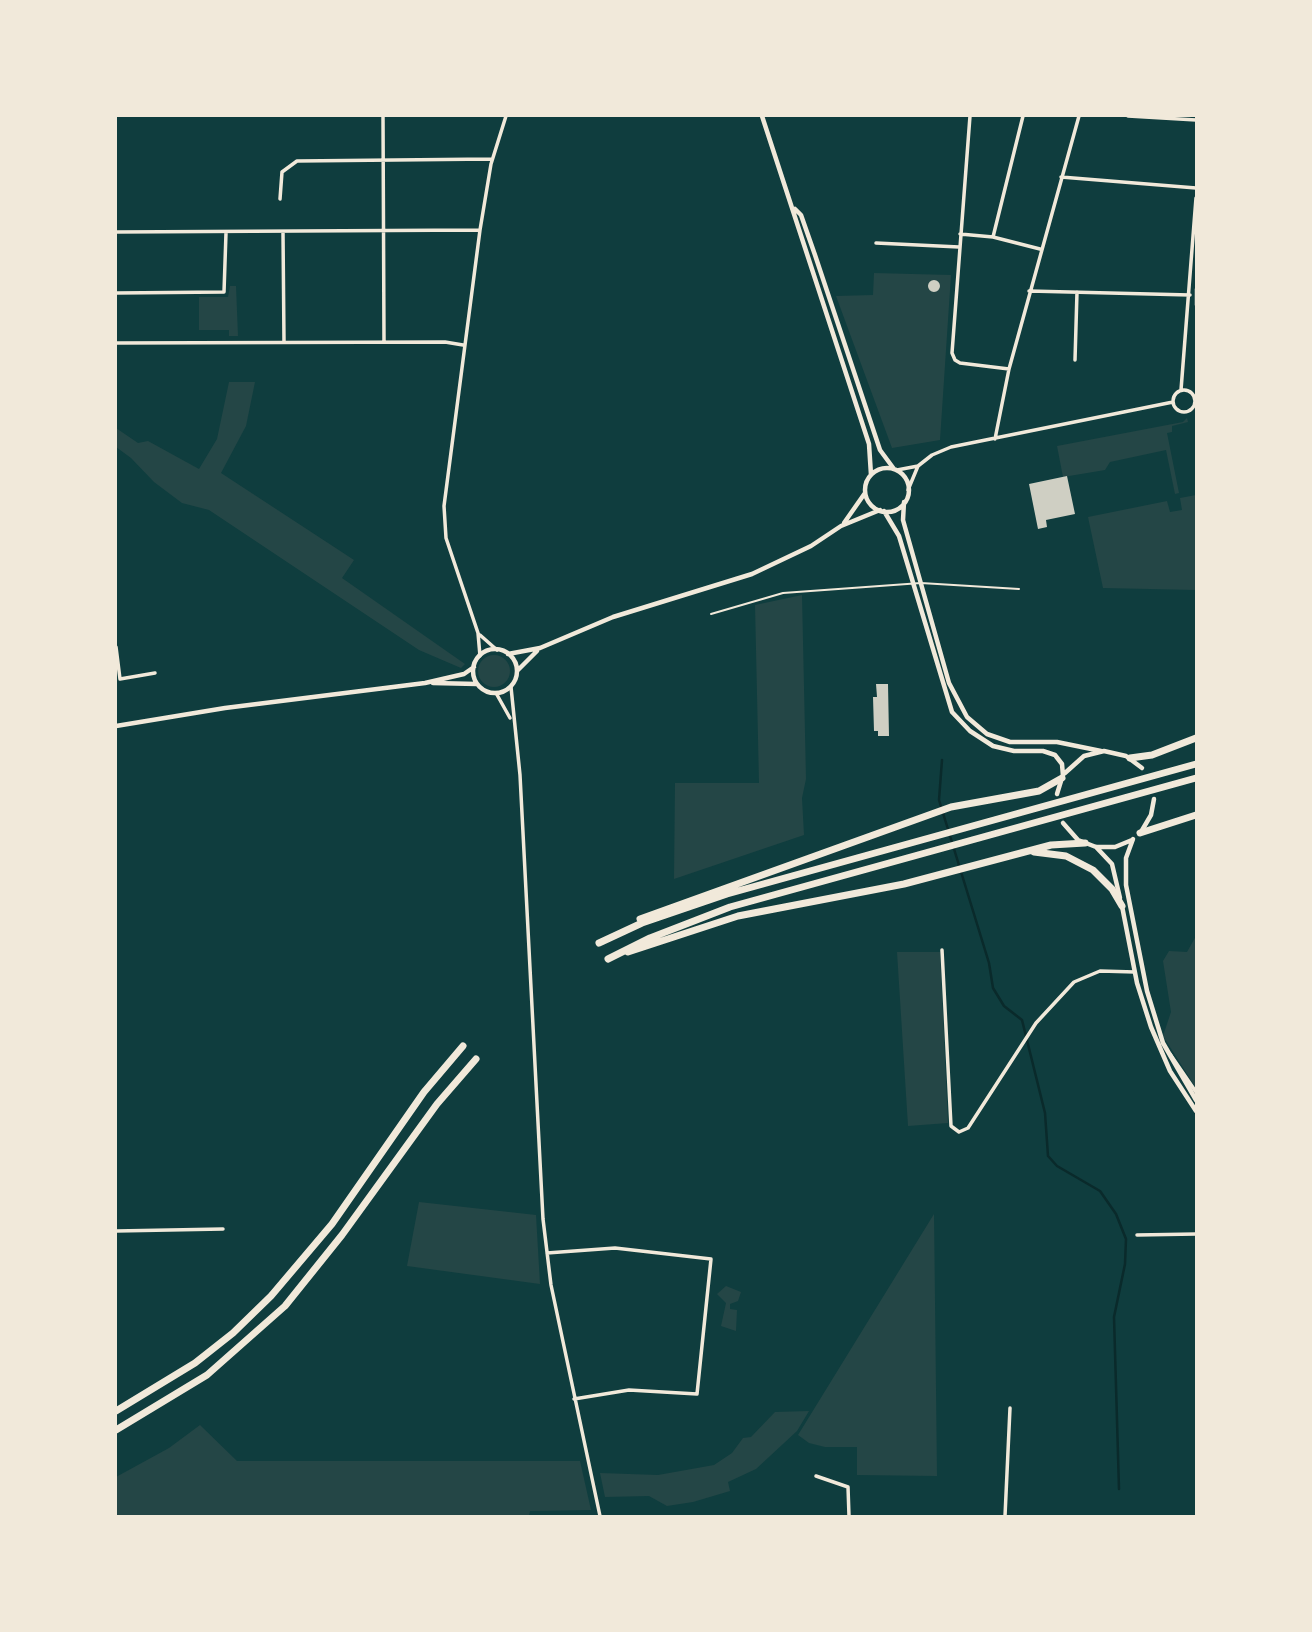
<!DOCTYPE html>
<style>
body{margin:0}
#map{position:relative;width:1312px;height:1632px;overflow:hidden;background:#0f3d3e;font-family:"Archivo Narrow",sans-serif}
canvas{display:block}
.frame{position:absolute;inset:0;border:117px solid #f1e9da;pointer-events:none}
</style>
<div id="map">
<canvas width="1312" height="1632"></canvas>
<div class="frame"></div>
</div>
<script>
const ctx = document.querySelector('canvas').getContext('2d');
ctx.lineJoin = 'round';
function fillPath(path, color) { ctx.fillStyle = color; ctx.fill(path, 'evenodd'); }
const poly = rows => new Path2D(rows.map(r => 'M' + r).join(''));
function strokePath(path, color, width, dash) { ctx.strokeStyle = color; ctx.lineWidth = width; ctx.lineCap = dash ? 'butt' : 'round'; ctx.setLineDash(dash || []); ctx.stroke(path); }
fillPath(poly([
 [874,273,951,275,940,440,892,448,836,296,873,295],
 [230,286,236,286,238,336,229,336,229,330,199,330,199,297,228,297],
 [229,382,255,382,246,426,221,473,354,560,342,578,465,664,461,668,419,650,209,510,182,503,154,482,131,458,116,447,116,428,138,443,148,441,199,469,217,439],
 [1187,418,1188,422,1172,426,1172,432,1167,433,1179,493,1175,494,1166,450,1110,462,1105,470,1063,477,1057,446,1183,422],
 [1196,495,1196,590,1103,588,1088,517,1167,501,1170,512,1182,510,1180,498],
 [802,595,806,779,802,798,804,835,674,879,675,783,759,783,755,605],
 '478 671a16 16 0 1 1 32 0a16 16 0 1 1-32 0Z',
 [1196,936,1196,1088,1163,1036,1171,1012,1163,961,1169,951,1187,952],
 [897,952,940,952,948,1123,908,1126],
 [419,1202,536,1215,540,1284,407,1266],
 [934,1214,937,1476,857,1475,857,1447,825,1447,809,1443,798,1435],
 [726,1286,741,1292,738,1301,730,1304,730,1309,737,1310,736,1331,721,1326,726,1303,717,1294],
 [809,1411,797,1431,756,1469,728,1482,730,1491,693,1502,667,1506,649,1496,605,1497,600,1473,658,1475,714,1465,732,1453,743,1438,751,1437,775,1412],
 [200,1425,237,1461,580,1461,591,1510,530,1511,529,1516,116,1516,116,1477,169,1448]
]), '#244646');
strokePath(poly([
 [942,760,939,800,989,963,993,988,1004,1006,1022,1020,1045,1113,1048,1156,1057,1166,1100,1191,1116,1214,1126,1239,1125,1264,1114,1317,1119,1489]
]), '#0a2a2b', 2.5);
fillPath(poly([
 '928 286a6 6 0 1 1 12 0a6 6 0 1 1-12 0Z',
 [1067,476,1075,514,1046,520,1047,527,1038,529,1029,484],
 [876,684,888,684,889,736,878,736,878,731,874,731,873,697,877,697]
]), '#cfcfc3');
strokePath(poly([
 [711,614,783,593,921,583,1019,589]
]), '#f1e9da', 2);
strokePath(poly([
 [1196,289,1196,305]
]), '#f1e9da', 2.5);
strokePath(poly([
 [383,116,384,341],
 [970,116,952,353,955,360,960,363,1009,369],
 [1128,116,1196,120],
 [1061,177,1196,188],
 [280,199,282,172,297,161,492,159],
 [116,232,480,230],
 [283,233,284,342],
 [960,234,993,237,1040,249],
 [993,237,1023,116],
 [876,243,959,247],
 [1029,291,1190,295],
 [116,293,224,292,226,233],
 [116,343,445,342,463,345],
 [1075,360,1077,292],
 [1181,390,1196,198],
 '1173 401a11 11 0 1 1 22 0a11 11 0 1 1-22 0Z',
 [995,439,1009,369,1079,116],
 [897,470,918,466,932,455,951,447,1173,402],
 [908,490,918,466],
 [480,635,497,650],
 [116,647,120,679,155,673],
 [480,656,478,633,446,538,444,506,480,230,491,164,506,116],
 [511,687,520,775,543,1219,551,1285,600,1516],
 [496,693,510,718],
 [942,950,951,1126,959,1132,968,1128,1036,1023,1074,982,1100,971,1135,972],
 [1170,1054,1196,1092],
 [116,1231,223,1229],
 [1137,1235,1196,1234],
 [547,1253,615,1248,711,1259,697,1394,629,1390,574,1399],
 [816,1476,848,1487,849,1516],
 [1005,1516,1010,1408]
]), '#f1e9da', 3.5);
strokePath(poly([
 [762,116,869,444,871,475],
 [795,209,801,215,815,255,880,450,894,469],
 '865 490a22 22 0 1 1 44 0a22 22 0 1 1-44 0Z',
 [904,502,903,520,949,683,967,717,987,734,1010,742,1057,742,1101,751],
 [884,511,899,536,952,712,970,731,993,746,1014,751,1043,751,1055,755,1062,764,1063,776],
 [844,523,865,493],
 '473 671a22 22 0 1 1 44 0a22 22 0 1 1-44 0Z',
 [508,654,540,648,613,617,752,574,811,546,841,526,880,510],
 [517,671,537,651],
 [433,683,477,684],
 [116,726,225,708,425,683,464,674,474,667],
 [1065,773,1084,756,1104,751,1126,756,1142,768],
 [1057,794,1061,781],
 [1063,823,1078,840,1096,847,1115,847,1132,840],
 [1141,832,1151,815,1154,799],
 [1133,839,1126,858,1126,885,1147,991,1163,1043,1196,1100],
 [1096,847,1112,864,1120,898],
 [1122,906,1137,983,1151,1027,1170,1071,1196,1111]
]), '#f1e9da', 4.5);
strokePath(poly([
 [1130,758,1152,755,1196,738],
 [1140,833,1196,815],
 [1034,852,1066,856,1093,870,1112,889,1122,906],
 [640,919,951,807,1039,791,1062,778],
 [599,943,642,923,727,894,1196,764],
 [628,952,738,916,904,884,1051,845,1085,843],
 [608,959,650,938,730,907,1196,778],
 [116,1411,195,1363,233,1333,271,1296,332,1224,424,1092,463,1046],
 [116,1430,207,1375,285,1306,342,1235,437,1104,476,1059]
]), '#f1e9da', 7);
</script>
